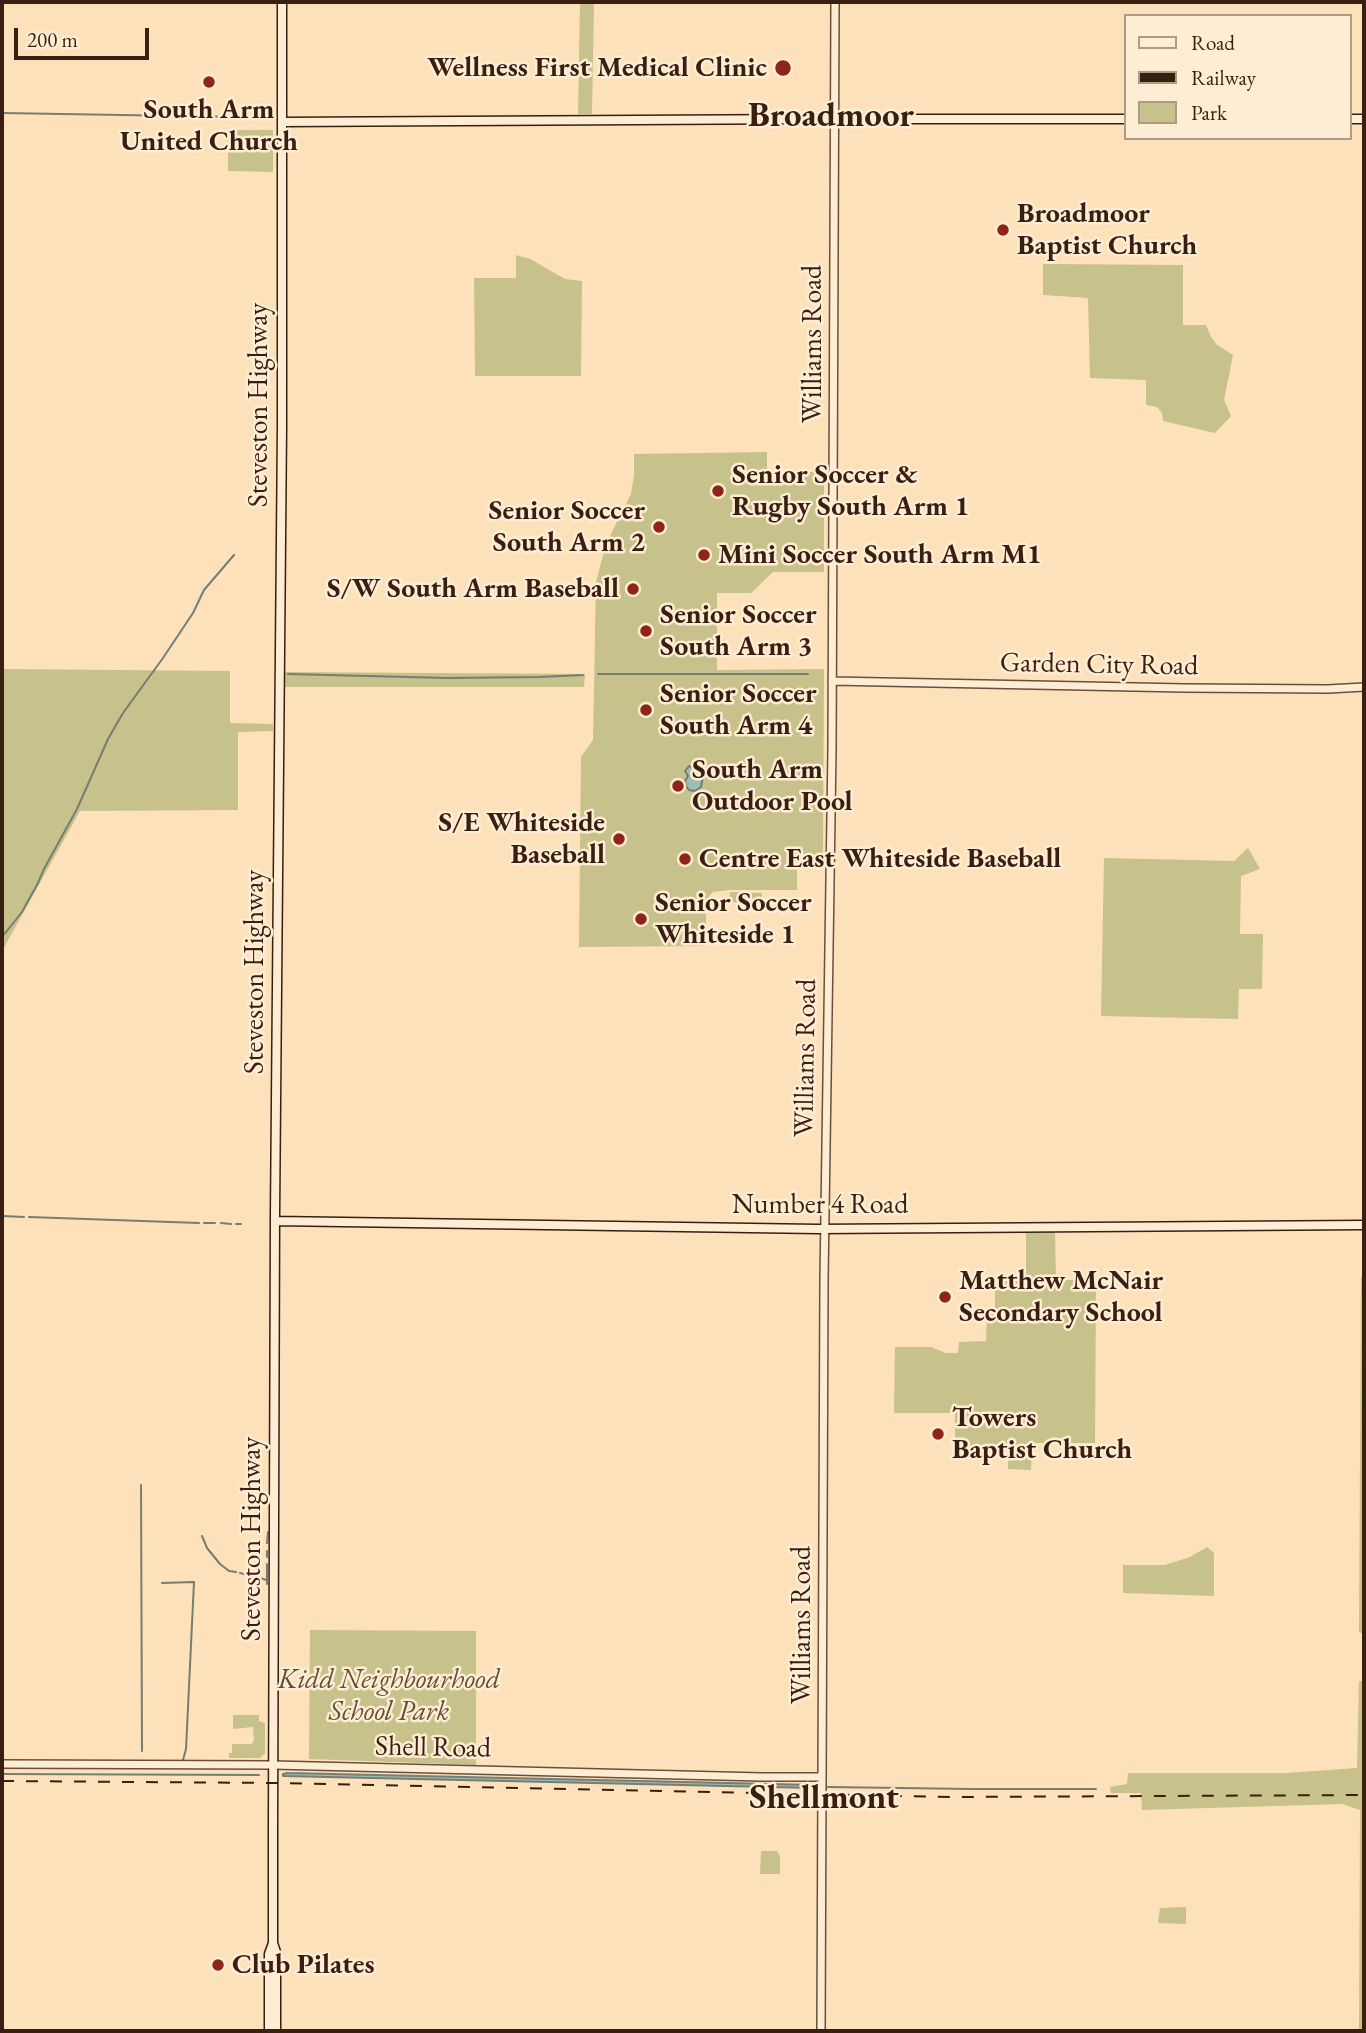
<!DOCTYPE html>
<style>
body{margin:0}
#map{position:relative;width:1366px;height:2033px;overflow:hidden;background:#fde1bb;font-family:"EB Garamond",serif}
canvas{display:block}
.frame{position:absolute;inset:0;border:4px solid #391e12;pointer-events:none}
.legend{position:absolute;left:1124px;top:14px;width:228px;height:126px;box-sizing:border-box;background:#feecd3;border:2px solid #af9a86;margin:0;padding:9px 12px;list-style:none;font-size:21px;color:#391e12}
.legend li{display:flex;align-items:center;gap:14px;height:35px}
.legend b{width:35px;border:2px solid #af9a86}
.scale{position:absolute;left:14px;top:28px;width:135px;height:32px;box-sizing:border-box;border:4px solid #391e12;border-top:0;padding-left:9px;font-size:21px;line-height:24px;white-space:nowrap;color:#391e12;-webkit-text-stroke:5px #feecd3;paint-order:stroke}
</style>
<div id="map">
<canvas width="1366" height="2033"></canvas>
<div class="frame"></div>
<ul class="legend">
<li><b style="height:9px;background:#feecd3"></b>Road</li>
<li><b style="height:9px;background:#391e12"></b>Railway</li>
<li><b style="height:19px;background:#c7c18b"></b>Park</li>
</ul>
<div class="scale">200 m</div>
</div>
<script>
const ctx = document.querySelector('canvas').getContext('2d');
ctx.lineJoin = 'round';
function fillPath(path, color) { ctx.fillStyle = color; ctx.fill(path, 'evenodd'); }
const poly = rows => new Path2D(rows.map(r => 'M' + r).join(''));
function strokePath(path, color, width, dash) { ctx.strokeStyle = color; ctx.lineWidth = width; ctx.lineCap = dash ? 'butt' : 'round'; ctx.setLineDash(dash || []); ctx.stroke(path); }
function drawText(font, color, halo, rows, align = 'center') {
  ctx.font = font + ' "EB Garamond",serif'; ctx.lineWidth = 5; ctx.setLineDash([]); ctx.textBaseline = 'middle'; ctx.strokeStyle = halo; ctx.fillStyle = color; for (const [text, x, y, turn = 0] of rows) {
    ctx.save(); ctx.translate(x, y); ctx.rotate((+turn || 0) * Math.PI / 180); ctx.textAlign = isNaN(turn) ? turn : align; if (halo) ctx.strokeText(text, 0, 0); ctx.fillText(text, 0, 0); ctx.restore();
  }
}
fillPath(poly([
 [580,2,594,2,592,114,578,114],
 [228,130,273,130,273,172,228,171],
 [516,255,530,259,565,279,582,281,581,376,475,376,474,278,516,278],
 [1043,264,1183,265,1183,325,1206,325,1211,337,1217,345,1233,355,1224,400,1231,416,1215,433,1163,421,1162,413,1157,407,1146,405,1146,380,1090,378,1088,298,1043,295],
 [767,452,767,472,824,472,824,572,773,572,751,593,717,593,717,670,824,669,823,858,797,858,797,890,729,890,713,892,710,895,706,903,706,946,579,947,581,757,593,740,596,582,606,544,631,494,634,475,634,454],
 [2,669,230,671,230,723,273,724,273,731,238,732,238,810,80,811,2,951],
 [284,672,585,674,584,687,284,687],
 [1248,848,1260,869,1241,876,1240,934,1263,934,1262,989,1239,989,1238,1019,1101,1016,1104,858,1234,861],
 [730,892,762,893,762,903,729,902],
 [1055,1232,1056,1280,1096,1280,1095,1443,1032,1443,1031,1470,1008,1469,1008,1447,955,1446,955,1413,894,1413,895,1347,931,1347,946,1353,958,1353,959,1342,986,1341,987,1314,995,1314,995,1280,1026,1279,1026,1233],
 [1361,1277,1364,1277,1364,1634,1359,1632],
 [1207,1547,1214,1553,1214,1596,1123,1593,1123,1565,1165,1565,1190,1557],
 [310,1630,476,1631,476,1765,309,1759],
 [1359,1681,1364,1681,1364,2031,1359,2031,1360,1810,1342,1804,1142,1810,1141,1793,1111,1793,1110,1787,1127,1784,1128,1773,1286,1773,1357,1768],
 [233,1715,259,1715,259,1721,265,1723,265,1753,260,1758,229,1758,229,1753,232,1753,232,1744,252,1744,254,1740,253,1727,233,1729],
 [761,1851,777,1851,780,1856,780,1874,760,1874],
 [1186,1907,1186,1924,1158,1923,1160,1908]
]), '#c7c18b');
const water = poly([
 [689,766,696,769,705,768,708,775,703,777,701,787,695,791,689,790,686,786,685,781,688,776,685,771,689,766],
 [288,1773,815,1785,815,1788,283,1776,283,1774,288,1773]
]);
fillPath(water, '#9fbdb3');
strokePath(water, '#767d73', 2);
strokePath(poly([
 [2,113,240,117],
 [288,674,448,678,539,677,583,675],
 [598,674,808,674],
 [2,937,22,912,38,883,44,869,77,809,108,739,123,713,163,658,193,613,204,590,234,555],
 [2,1216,24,1217],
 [29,1217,199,1223],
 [204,1223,215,1223],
 [221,1223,231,1224],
 [236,1224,241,1224],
 [141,1485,142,1751],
 [202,1536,207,1548,220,1564,229,1571,236,1572],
 [267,1543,268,1532],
 [267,1557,267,1551],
 [240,1573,267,1580],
 [162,1583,194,1582,186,1749,183,1760],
 [267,1584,267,1564],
 [2,1774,259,1775],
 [828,1787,972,1789,1096,1789]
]), '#767d73', 2);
const tertiary = poly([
 [832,681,1184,688,1328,689,1364,687],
 [2,1764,273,1765,762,1777,822,1777],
 [821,2031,824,1279,832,749,835,2]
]);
const secondary = poly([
 [1350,119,1364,119],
 [282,122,813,119,1126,119],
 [275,1221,818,1229,1364,1225],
 [269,2031,269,1954,273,1943],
 [276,2031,276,1952,273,1943,273,1824,275,1213,282,426,282,2]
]);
strokePath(tertiary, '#6a4f3c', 10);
strokePath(secondary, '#391e12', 11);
strokePath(tertiary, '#feecd3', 7);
strokePath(secondary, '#feecd3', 8);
strokePath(poly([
 [2,1781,273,1783,954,1797,1364,1795]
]), '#391e12', 2, [12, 12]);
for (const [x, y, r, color] of [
 [783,68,9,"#8f2418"],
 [209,82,7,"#8f2418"],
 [1003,230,7,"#8f2418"],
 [718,491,7,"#8f2418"],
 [659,527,7,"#8f2418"],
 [704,555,7,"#8f2418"],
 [633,589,7,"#8f2418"],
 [646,631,7,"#8f2418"],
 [646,710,7,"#8f2418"],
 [678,786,7,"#8f2418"],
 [619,839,7,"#8f2418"],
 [685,859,7,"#8f2418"],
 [641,919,7,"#8f2418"],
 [945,1297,7,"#8f2418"],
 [938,1434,7,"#8f2418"],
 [218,1965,7,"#8f2418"]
]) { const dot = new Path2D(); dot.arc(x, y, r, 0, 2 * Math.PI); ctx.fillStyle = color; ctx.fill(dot); strokePath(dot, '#feecd3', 2.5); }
drawText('bold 28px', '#391e12', '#feecd3', [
 ["Wellness First Medical Clinic",767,68,"right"],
 ["South Arm",209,110,"center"],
 ["United Church",209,142,"center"],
 ["Broadmoor",1017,214],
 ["Baptist Church",1017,246],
 ["Senior Soccer &",732,475],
 ["Rugby South Arm 1",732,507],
 ["Senior Soccer",645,511,"right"],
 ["South Arm 2",645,543,"right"],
 ["Mini Soccer South Arm M1",718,555],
 ["S/W South Arm Baseball",619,589,"right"],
 ["Senior Soccer",660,615],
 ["South Arm 3",660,647],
 ["Senior Soccer",660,694],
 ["South Arm 4",660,726],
 ["South Arm",692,770],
 ["Outdoor Pool",692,802],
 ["S/E Whiteside",605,823,"right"],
 ["Baseball",605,855,"right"],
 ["Centre East Whiteside Baseball",699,859],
 ["Senior Soccer",655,903],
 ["Whiteside 1",655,935],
 ["Matthew McNair",959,1281],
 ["Secondary School",959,1313],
 ["Towers",952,1418],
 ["Baptist Church",952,1450],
 ["Club Pilates",232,1965]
], 'left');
drawText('28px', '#391e12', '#feecd3', [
 ["Williams Road",813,344,-90],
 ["Steveston Highway",259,405,-90],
 ["Garden City Road",1099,665,1],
 ["Steveston Highway",255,972,-90],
 ["Williams Road",806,1058,-89],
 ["Number 4 Road",820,1205],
 ["Steveston Highway",252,1539,-90],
 ["Williams Road",802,1625,-90],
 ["Shell Road",433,1748,1]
]);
drawText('italic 28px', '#644f36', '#feecd3', [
 ["Kidd Neighbourhood",389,1680],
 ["School Park",389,1712]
]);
drawText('bold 35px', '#391e12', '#feecd3', [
 ["Broadmoor",831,116],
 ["Shellmont",824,1798]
]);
</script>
